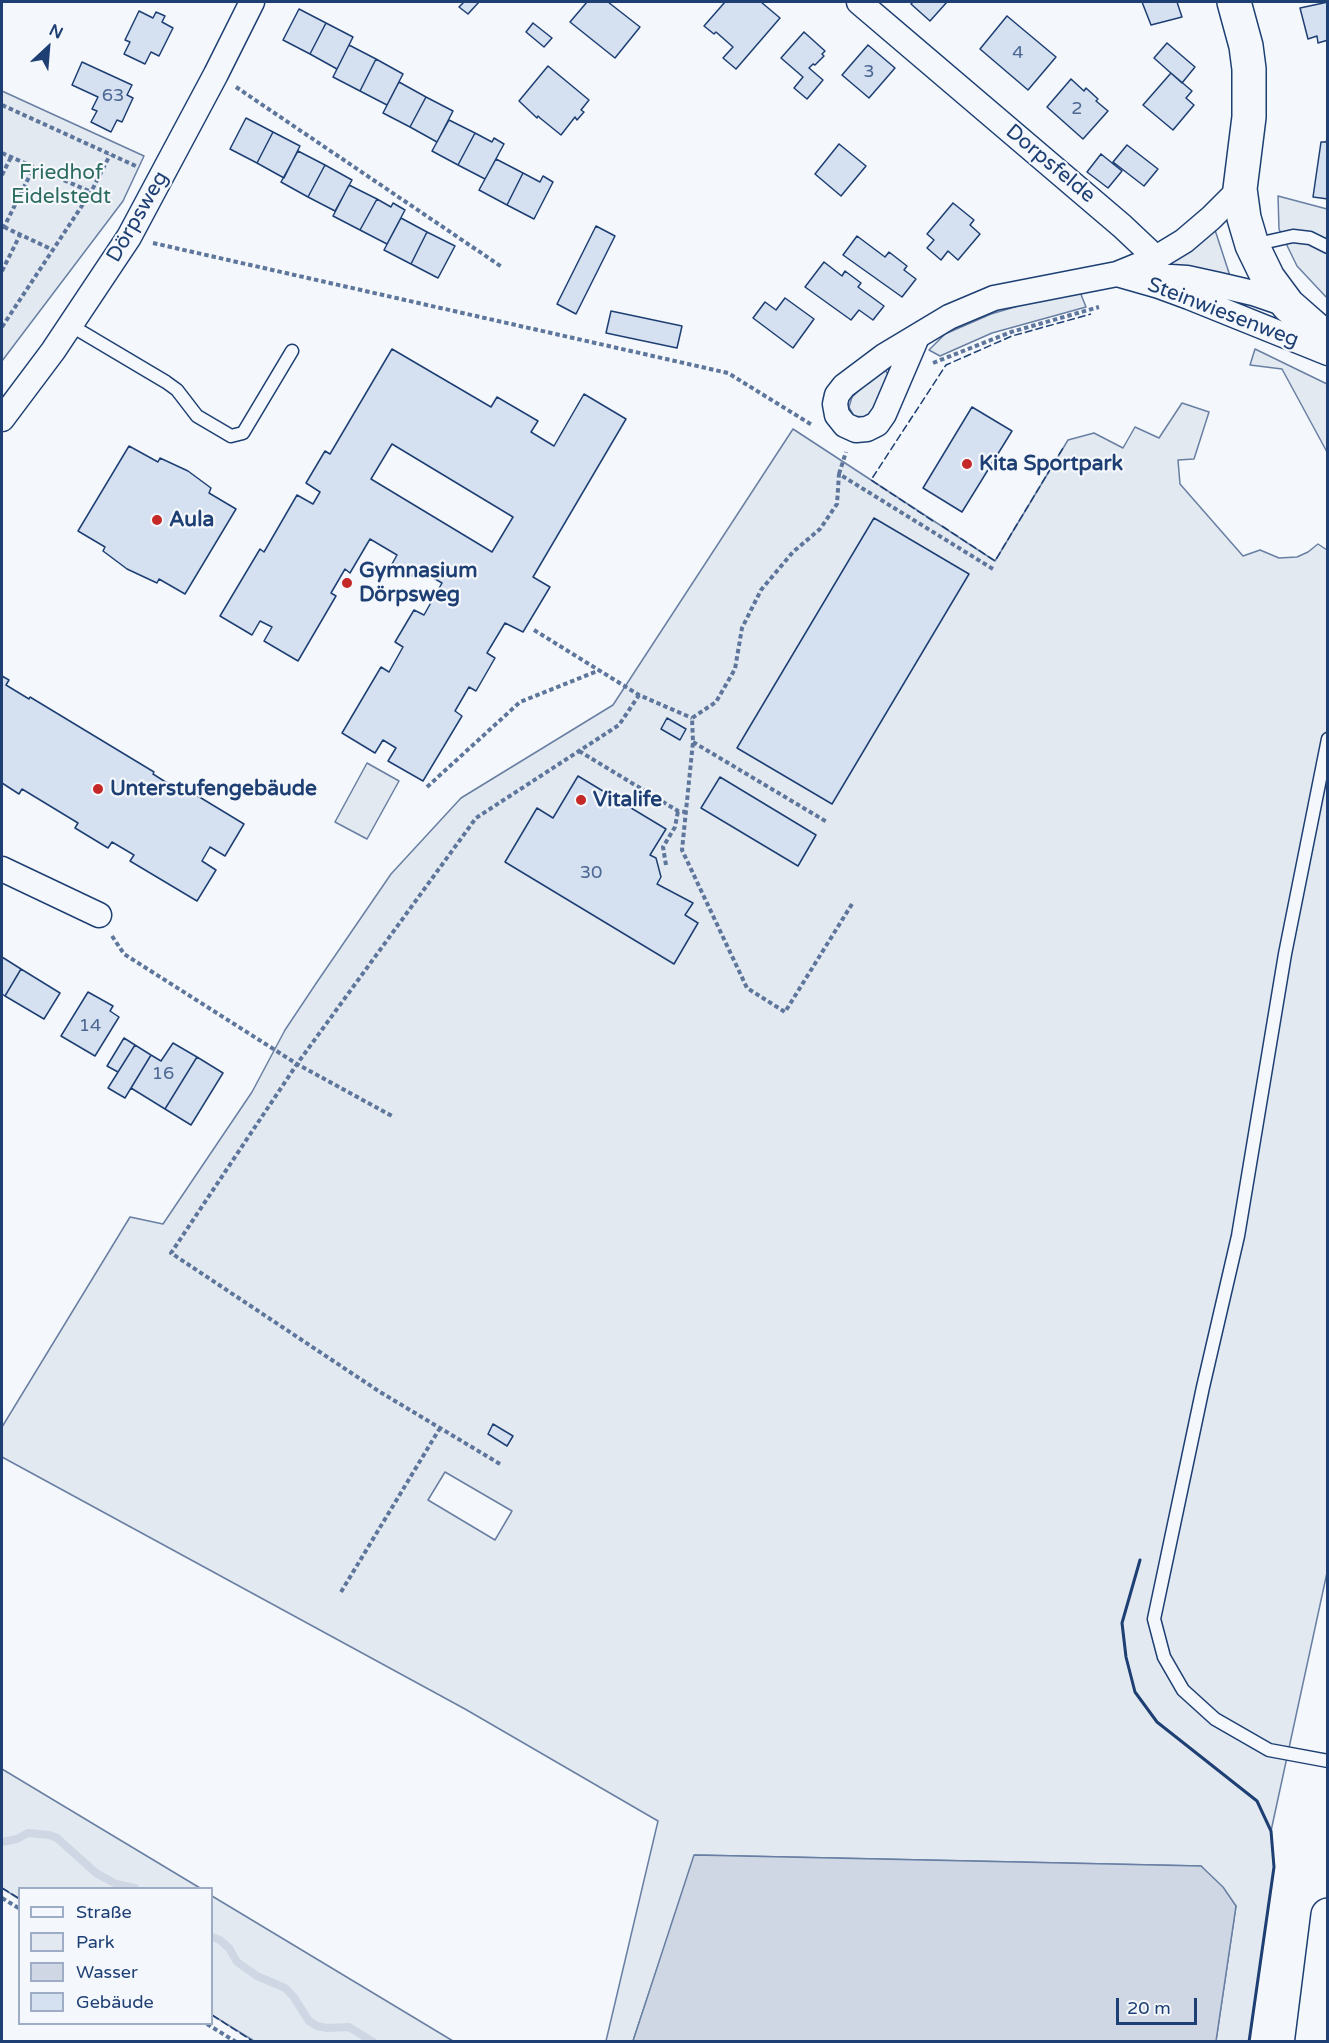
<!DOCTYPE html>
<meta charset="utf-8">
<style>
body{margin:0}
#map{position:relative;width:1329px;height:2043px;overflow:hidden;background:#f4f7fb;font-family:"Varela Round",sans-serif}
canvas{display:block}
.frame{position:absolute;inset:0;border:3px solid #1d3f73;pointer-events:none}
.legend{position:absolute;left:18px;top:1887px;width:195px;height:138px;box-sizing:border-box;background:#f4f7fb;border:2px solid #9eadc5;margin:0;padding:8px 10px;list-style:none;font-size:18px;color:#1d3f73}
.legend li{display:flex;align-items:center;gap:12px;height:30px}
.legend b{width:30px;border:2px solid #9eadc5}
.north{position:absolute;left:18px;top:18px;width:60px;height:60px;-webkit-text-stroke:4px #f4f7fb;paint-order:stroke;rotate:26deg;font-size:16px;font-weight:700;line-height:24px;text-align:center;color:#1d3f73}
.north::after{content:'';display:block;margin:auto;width:21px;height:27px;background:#1d3f73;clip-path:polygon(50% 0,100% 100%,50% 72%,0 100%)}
.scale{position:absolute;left:1116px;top:1998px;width:81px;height:27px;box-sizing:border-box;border:3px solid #1d3f73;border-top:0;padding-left:8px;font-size:18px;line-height:21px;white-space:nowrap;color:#1d3f73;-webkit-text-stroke:4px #f4f7fb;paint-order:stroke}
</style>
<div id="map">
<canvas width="1329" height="2043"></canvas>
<div class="frame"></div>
<ul class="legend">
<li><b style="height:8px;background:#f4f7fb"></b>Straße</li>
<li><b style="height:16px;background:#e3e9f0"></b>Park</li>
<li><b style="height:16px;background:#cfd7e4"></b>Wasser</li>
<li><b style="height:16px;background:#d5e0f0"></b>Gebäude</li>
</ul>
<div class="north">N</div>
<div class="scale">20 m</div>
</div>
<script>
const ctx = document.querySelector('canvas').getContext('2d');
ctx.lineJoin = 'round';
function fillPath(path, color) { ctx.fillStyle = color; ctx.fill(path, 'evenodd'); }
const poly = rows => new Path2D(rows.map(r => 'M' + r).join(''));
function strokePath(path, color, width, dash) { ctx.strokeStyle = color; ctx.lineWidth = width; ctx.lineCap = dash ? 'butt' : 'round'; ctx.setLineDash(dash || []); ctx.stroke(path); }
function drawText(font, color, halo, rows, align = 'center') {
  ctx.font = font + ' "Varela Round",sans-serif'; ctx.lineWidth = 4.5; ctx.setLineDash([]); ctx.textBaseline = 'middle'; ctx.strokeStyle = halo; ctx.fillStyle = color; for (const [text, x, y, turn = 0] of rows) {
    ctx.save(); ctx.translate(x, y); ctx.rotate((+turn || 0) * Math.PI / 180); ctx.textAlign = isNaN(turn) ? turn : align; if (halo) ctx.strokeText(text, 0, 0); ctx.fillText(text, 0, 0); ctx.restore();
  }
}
const green = poly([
 [2,91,144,156,123,201,2,361,2,91],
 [1278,196,1327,209,1327,298,1297,266,1279,229,1278,196],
 [1215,230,1232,282,1172,266,1172,262,1215,230],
 [1080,292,1086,307,992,333,940,356,929,350,945,334,991,314,1028,303,1080,292],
 [1255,349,1327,384,1327,452,1282,369,1250,365,1255,349],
 [885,370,890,377,871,412,864,417,854,416,849,407,852,397,880,371,885,370],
 [1182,403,1209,412,1194,459,1178,460,1180,484,1243,556,1260,550,1279,558,1297,557,1308,552,1318,544,1327,550,1328,1568,1271,1831,1274,1867,1249,2041,1216,2041,1236,1906,1201,1866,695,1855,633,2041,606,2041,658,1821,465,1709,2,1457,2,1427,130,1217,163,1224,252,1092,285,1030,317,982,391,874,461,798,613,705,793,429,995,561,1068,440,1094,433,1123,448,1135,427,1159,438,1182,403],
 [445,1472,512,1511,495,1540,428,1500,445,1472],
 [367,763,399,781,367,839,335,822,367,763],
 [2,1769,200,1888,20,1888,19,1899,2,1888,2,1769],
 [212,1896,453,2041,254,2041,212,2015,212,1896]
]);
fillPath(green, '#e3e9f0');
strokePath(green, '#687fa3', 1.5);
const water = poly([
 [694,1855,1201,1866,1223,1887,1236,1906,1216,2041,633,2041,694,1855]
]);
fillPath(water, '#cfd7e4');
strokePath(water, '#687fa3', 1.5);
strokePath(poly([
 [2,1842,17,1839,28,1833,49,1835,57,1838,96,1873,116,1884,135,1888],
 [212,1937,220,1940,229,1948,237,1962,257,1976,285,1988,293,1996,309,2021,317,2026,327,2028,349,2027,373,2042]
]), '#cfd7e4', 8);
const building = poly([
 [464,2,479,2,468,14,459,7,464,2],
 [587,2,608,2,640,27,615,58,570,22,587,2],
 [725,2,761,2,780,18,736,69,723,58,733,47,716,32,714,34,704,26,725,2],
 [913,2,947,2,930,21,911,4,913,2],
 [1142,2,1177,2,1182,17,1151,25,1142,2],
 [1328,2,1328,40,1318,43,1317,36,1308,39,1300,8,1328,2],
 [299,9,326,23,310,54,283,40,299,9],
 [139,11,153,18,156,12,165,16,162,22,173,28,159,56,151,52,145,64,124,54,130,42,125,40,139,11],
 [1007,16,1056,57,1028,90,980,49,1007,16],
 [326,23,353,37,337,69,310,54,326,23],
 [533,23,552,38,544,47,526,32,533,23],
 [804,32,825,51,822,54,824,56,815,65,813,64,809,68,823,80,807,99,794,88,803,77,781,58,804,32],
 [1167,43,1195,67,1182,83,1154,58,1167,43],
 [349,45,376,59,360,91,333,77,349,45],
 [868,45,895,68,869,98,842,75,868,45],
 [376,59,403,74,387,105,360,91,376,59],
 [82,62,132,85,127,95,133,98,122,122,117,120,111,132,91,122,97,111,92,109,98,97,72,85,82,62],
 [548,66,589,100,581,110,584,112,577,120,575,117,561,135,540,118,538,116,537,118,519,101,548,66],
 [1171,73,1192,91,1186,98,1194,105,1173,130,1143,105,1171,73],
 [1071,79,1084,91,1086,88,1098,99,1096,101,1108,111,1083,139,1047,107,1071,79],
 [399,82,426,97,410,127,383,113,399,82],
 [426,97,453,111,437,142,410,127,426,97],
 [246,118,273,132,257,163,230,149,246,118],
 [449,120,475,133,458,165,432,151,449,120],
 [273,132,300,146,284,178,257,163,273,132],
 [475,133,492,142,494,138,504,144,485,179,458,165,475,133],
 [1328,136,1328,199,1313,197,1321,142,1326,142,1328,136],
 [839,144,866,166,841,196,815,174,839,144],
 [1127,145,1158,169,1144,186,1113,162,1127,145],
 [298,151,325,165,308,197,281,182,298,151],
 [1101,154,1122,171,1108,188,1087,172,1101,154],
 [496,159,523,173,507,205,479,190,496,159],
 [325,165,352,180,335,211,308,197,325,165],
 [523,173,540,182,543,176,553,182,534,219,507,205,523,173],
 [349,185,377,199,360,230,333,216,349,185],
 [377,199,391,207,393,203,405,210,387,244,360,230,377,199],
 [953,203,974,220,970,225,980,234,958,260,948,251,941,260,927,248,934,240,927,234,953,203],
 [401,218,427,232,411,264,384,250,401,218],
 [596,226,615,236,576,314,557,304,596,226],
 [427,232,455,246,438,278,411,264,427,232],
 [857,236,885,257,889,252,907,266,904,270,916,279,902,297,843,255,857,236],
 [824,262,842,276,845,271,861,283,858,287,884,306,873,320,859,310,851,320,805,287,824,262],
 [785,298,814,319,793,348,753,318,765,302,776,310,785,298],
 [611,311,682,326,677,348,606,333,611,311],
 [392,349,491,407,497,397,538,421,531,432,554,446,584,394,626,419,533,577,550,587,523,632,505,623,487,653,495,658,476,691,469,687,455,711,462,716,423,781,388,761,396,748,383,740,375,753,342,733,381,667,389,672,403,647,395,642,414,610,424,615,442,583,416,568,412,576,392,564,397,555,370,539,350,573,345,569,331,593,336,596,298,661,264,641,272,627,260,621,252,635,220,616,260,549,264,552,297,495,313,504,320,492,306,483,325,451,330,454,392,349],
 [392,444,513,517,492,552,371,479,392,444],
 [972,407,1012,431,962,512,923,488,972,407],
 [129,446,158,462,160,458,188,471,211,488,209,493,236,509,185,594,159,579,157,583,127,569,103,551,105,547,78,531,129,446],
 [874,518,969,574,832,804,737,748,874,518],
 [2,676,9,680,6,685,29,699,30,697,154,772,153,774,175,788,178,784,244,824,225,856,210,847,202,861,216,870,197,901,130,861,134,855,112,842,108,848,75,828,78,823,22,789,19,794,2,783,2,676],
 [667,718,686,729,680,740,661,729,667,718],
 [578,776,666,829,650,855,656,858,661,877,657,884,693,903,685,915,698,923,674,964,505,862,537,808,553,818,578,776],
 [720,777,816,835,798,866,701,808,720,777],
 [2,957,21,969,5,996,2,994,2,957],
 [21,969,60,993,44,1019,5,996,21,969],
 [88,992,113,1006,110,1011,119,1017,95,1056,61,1036,88,992],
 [124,1038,135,1045,118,1072,107,1066,124,1038],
 [173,1043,197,1057,165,1109,131,1088,151,1055,161,1061,173,1043],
 [135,1045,151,1055,125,1098,108,1088,135,1045],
 [197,1057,223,1073,191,1125,165,1109,197,1057],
 [493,1424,513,1436,507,1446,488,1434,493,1424]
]);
fillPath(building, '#d5e0f0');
strokePath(building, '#1d3f73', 1.5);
const lane = poly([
 [1253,245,1293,236,1310,238,1328,247],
 [70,325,166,382,177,390,197,416,231,436,243,433,292,351],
 [1328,739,1285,954,1238,1236,1203,1387,1154,1619,1164,1657,1183,1690,1215,1719,1269,1750,1328,1761]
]);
const street = poly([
 [859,2,1122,226,1156,258],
 [1117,274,1159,286,1189,297,1328,353],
 [1155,276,1187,278,1219,285,1253,293,1288,305],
 [917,337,884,414,877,424,867,429,856,430,845,425,837,415,835,404,837,395,844,386,884,356,949,317,994,298,1117,274,1156,258,1184,241,1211,218,1240,189],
 [2,419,53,351,129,237,216,74,252,2],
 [2,869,99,915]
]);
const secondary = poly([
 [1234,2,1246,46,1249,69,1249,117,1240,189,1244,218,1252,245,1268,278,1288,305,1328,340]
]);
const highway = poly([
 [1312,2042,1328,1915]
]);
strokePath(lane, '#1d3f73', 15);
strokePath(street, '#1d3f73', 27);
strokePath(secondary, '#1d3f73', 36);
strokePath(highway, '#1d3f73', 36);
strokePath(poly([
 [236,87,502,267],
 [2,105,138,167],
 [2,153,91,192],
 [2,175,11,157],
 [2,227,4,227,34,167],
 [4,227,53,250],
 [153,243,728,373,812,425],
 [2,271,20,235],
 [2,327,91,192,110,155],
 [933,363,1011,332,1099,307],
 [839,474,846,452],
 [534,630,639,695,692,718],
 [693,742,827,822],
 [579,751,678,811,686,812],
 [427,787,520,702,600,670],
 [666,865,663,847,675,827,678,811],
 [852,904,785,1012,747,988,682,850,693,742,692,718,716,702,735,669,742,628,761,590,793,552,820,529,837,504,839,474,993,569],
 [112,936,124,954,297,1064,392,1116],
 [500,1464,380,1392,171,1253,297,1064,476,818,619,725,639,695],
 [341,1592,440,1428],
 [2,1898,20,1909],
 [207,2024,236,2042]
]), '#5e769c', 4, [4.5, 3]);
strokePath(lane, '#f4f7fb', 12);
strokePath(street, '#f4f7fb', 24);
strokePath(secondary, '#f4f7fb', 33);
strokePath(highway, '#f4f7fb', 33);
strokePath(poly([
 [933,521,871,480,946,365,1012,336,1091,314],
 [942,526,995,561,1063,448],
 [2,1888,20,1899],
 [212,2015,254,2042]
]), '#1d3f73', 1.5, [8, 3]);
strokePath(poly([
 [1140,1560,1122,1623,1126,1657,1135,1692,1157,1722,1257,1801,1271,1831,1274,1867,1249,2042]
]), '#1d3f73', 3);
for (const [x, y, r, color] of [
 [967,464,6,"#c62828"],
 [157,520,6,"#c62828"],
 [347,583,6,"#c62828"],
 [98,789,6,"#c62828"],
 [581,800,6,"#c62828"]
]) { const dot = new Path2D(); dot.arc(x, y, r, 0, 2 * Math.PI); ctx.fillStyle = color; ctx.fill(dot); strokePath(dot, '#f4f7fb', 2); }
drawText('18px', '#4b6792', null, [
 ["4",1018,53],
 ["3",869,72],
 ["63",113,96],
 ["2",1077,109],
 ["30",591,873],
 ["14",90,1026],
 ["16",163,1074]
]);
drawText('21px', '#1d3f73', '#f4f7fb', [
 ["Dorpsfelde",1050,164,40],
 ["Dörpsweg",138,217,-60],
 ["Steinwiesenweg",1223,313,21]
]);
drawText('21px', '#2c6c60', '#f4f7fb', [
 ["Friedhof",61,173],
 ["Eidelstedt",61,197]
]);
drawText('bold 21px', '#1d3f73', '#f4f7fb', [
 ["Kita Sportpark",979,464],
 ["Aula",169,520],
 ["Gymnasium",359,571],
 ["Dörpsweg",359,595],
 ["Unterstufengebäude",110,789],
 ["Vitalife",593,800]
], 'left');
</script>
